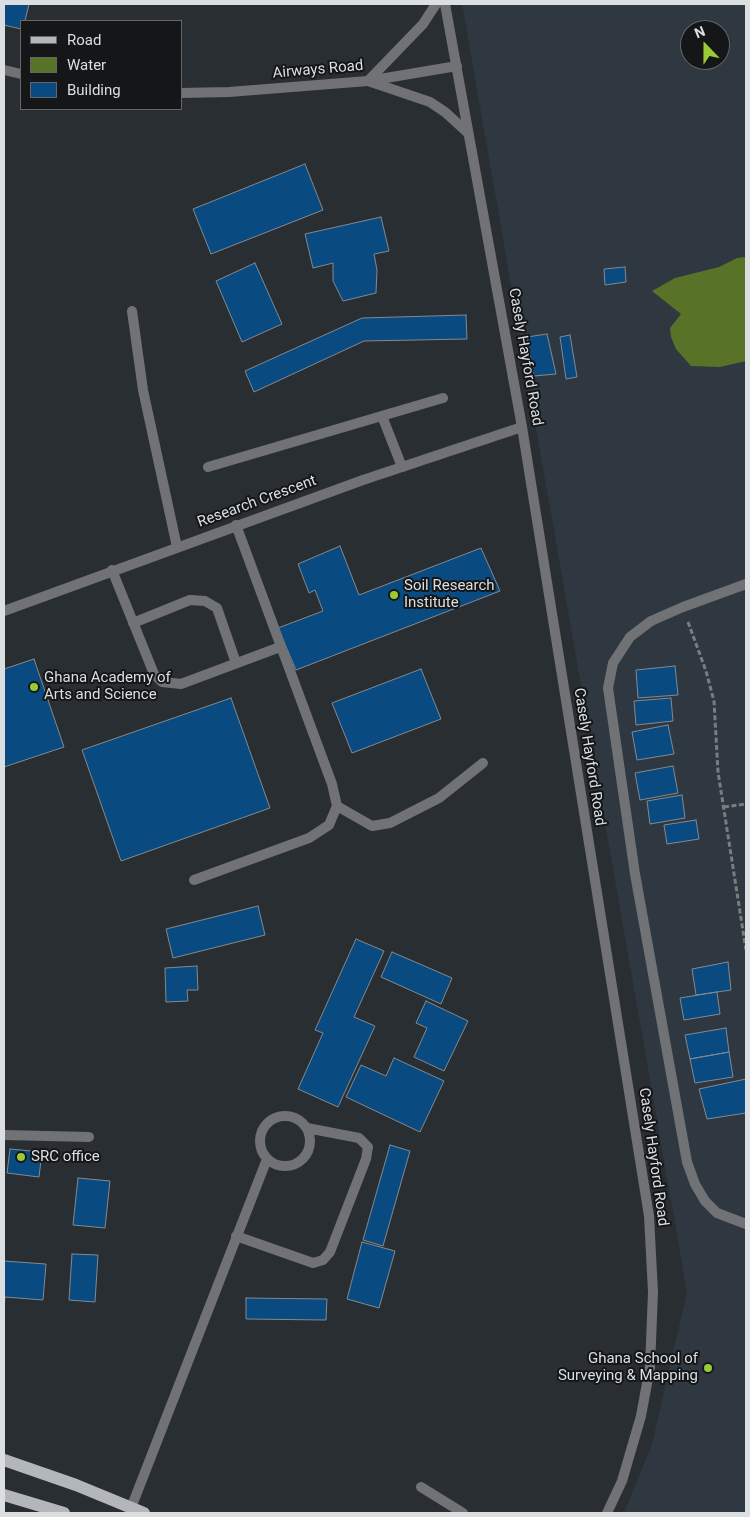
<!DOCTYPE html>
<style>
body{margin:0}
#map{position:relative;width:750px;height:1517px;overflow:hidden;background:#292e32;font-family:Roboto,sans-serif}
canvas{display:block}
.frame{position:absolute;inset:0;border:5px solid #dcdfe2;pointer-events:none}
.legend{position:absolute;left:20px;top:20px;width:162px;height:90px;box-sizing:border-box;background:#141618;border:1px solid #646669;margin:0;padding:6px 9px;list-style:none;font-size:15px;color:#dcdfe2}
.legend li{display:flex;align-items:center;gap:10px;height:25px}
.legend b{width:25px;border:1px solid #646669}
.north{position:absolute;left:680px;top:20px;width:50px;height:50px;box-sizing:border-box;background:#141618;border:1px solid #646669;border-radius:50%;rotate:338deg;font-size:14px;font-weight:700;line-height:20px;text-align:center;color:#dcdfe2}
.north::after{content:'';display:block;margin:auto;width:18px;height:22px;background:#9acb35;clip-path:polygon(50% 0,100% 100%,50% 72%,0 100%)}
</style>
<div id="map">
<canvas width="750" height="1517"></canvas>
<div class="frame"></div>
<ul class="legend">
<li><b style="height:6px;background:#b3b7bc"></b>Road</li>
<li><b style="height:14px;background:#587327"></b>Water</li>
<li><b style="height:14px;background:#094b80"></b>Building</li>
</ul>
<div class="north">N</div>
</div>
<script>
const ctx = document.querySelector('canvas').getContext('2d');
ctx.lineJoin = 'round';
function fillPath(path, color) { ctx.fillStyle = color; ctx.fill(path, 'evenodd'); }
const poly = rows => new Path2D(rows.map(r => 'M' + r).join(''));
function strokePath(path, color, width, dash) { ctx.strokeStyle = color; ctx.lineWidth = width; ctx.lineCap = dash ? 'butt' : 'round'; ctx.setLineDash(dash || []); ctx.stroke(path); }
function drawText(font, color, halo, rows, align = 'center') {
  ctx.font = font + ' Roboto,sans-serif'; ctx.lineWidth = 4; ctx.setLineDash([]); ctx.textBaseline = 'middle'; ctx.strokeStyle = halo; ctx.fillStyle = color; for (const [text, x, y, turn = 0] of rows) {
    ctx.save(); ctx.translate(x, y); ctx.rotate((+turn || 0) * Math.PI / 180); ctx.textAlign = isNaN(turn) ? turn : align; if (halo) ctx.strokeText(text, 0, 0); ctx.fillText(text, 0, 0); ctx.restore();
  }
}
fillPath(poly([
 [462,4,746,4,746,1513,624,1513,652,1444,687,1292],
 [690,30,720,30,720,60,690,60]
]), '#2f3841');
fillPath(poly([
 [746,257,746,361,720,367,691,366,676,349,671,337,670,328,681,314,652,291,675,278,719,267,737,258]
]), '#587327');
const building = poly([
 [4,4,29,4,25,21,21,21,21,29,4,25,4,4],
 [305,164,323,210,211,254,193,209,305,164],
 [381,217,389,251,374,254,377,270,376,293,343,301,333,281,333,263,313,268,305,234,381,217],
 [255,263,282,324,242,342,216,281,255,263],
 [625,267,626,282,605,285,604,269,625,267],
 [466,315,467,339,364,341,254,392,245,371,362,318,466,315],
 [547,334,556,374,534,376,527,337,547,334],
 [570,335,577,377,566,379,560,337,570,335],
 [340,546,359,595,481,548,500,591,296,670,278,628,323,611,315,590,309,593,298,564,340,546],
 [34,659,64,747,4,767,4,669,34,659],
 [675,666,678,695,638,698,636,670,675,666],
 [421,669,441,719,352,753,332,703,421,669],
 [231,698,270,808,121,861,82,750,231,698],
 [671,698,673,721,636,725,634,701,671,698],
 [668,725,674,754,637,760,632,732,668,725],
 [673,766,678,793,640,800,635,773,673,766],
 [682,795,685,818,650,824,647,801,682,795],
 [696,820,699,839,667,844,664,825,696,820],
 [258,906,265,935,173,958,166,929,258,906],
 [356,939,384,951,354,1017,375,1026,338,1107,298,1089,323,1033,315,1030,356,939],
 [392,952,452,978,441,1004,381,977,392,952],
 [728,962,731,990,696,995,692,969,728,962],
 [197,966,198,990,187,990,188,1001,166,1002,165,968,197,966],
 [717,992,720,1014,684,1020,680,998,717,992],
 [426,1001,468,1021,444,1071,414,1057,427,1028,416,1023,426,1001],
 [726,1028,729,1052,690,1059,685,1035,726,1028],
 [729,1052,733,1077,695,1083,690,1059,729,1052],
 [394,1058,444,1081,420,1132,346,1097,361,1065,386,1076,394,1058],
 [746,1079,746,1113,707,1119,699,1089,746,1079],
 [390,1145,410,1151,383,1246,363,1240,390,1145],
 [10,1149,42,1152,39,1177,7,1173,10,1149],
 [78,1178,110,1181,105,1228,73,1225,78,1178],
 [362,1242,395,1251,379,1308,347,1299,362,1242],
 [72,1254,98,1255,95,1302,69,1300,72,1254],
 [4,1261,46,1264,43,1300,5,1297,4,1307,4,1261],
 [246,1298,327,1299,326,1320,246,1319,246,1298]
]);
fillPath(building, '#094b80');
strokePath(building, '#84898e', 1);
strokePath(poly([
 [688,622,706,671,714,701,718,772,746,950],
 [724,807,746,804]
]), '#797d80', 3, [5, 2.5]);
strokePath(poly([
 [132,311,143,390,177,547],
 [382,416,402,467],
 [208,467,443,398],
 [112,570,154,674,162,682,181,684,280,647],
 [746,584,683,607,651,621,630,637,613,663,608,688,635,874,687,1162,695,1184,705,1201,717,1213,746,1224],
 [133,623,190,600,205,601,217,608,236,663],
 [337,806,372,826,390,823,439,798,483,763],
 [194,880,309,838,329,825,337,806,332,784,236,525],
 '260 1141a25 25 0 1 1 50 0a25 25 0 1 1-50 0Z',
 [236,1236,313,1263,323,1260,330,1252,366,1159,368,1147,359,1138,307,1128],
 [421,1487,463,1513],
 [131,1508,267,1159]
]), '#707275', 10);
strokePath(poly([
 [4,70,21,74],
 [181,93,229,92,368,81,457,66],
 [4,611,363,480,522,427],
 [4,1135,89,1137]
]), '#707275', 10);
strokePath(poly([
 [436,4,423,24,368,81,430,102,445,112,468,133],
 [445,4,522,427,649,1216,653,1292,650,1367,641,1416,622,1481,607,1513]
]), '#707275', 10);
strokePath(poly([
 [4,1460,76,1485,144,1513],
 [4,1495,64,1513]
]), '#b3b7bc', 12);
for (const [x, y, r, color] of [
 [394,595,5,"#9acb35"],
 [34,687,5,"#9acb35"],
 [21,1157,5,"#9acb35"],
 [708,1368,5,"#9acb35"]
]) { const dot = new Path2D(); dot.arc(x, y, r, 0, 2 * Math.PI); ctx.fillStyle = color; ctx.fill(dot); strokePath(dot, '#141618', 2); }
drawText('15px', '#dcdfe2', '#141618', [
 ["Airways Road",318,70,-5],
 ["Casely Hayford Road",525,357,80],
 ["Research Crescent",257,502,-20],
 ["Casely Hayford Road",589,757,81],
 ["Casely Hayford Road",653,1157,82]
]);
drawText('15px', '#dcdfe2', '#141618', [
 ["Soil Research",404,586],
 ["Institute",404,603],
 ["Ghana Academy of",44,678],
 ["Arts and Science",44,695],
 ["SRC office",31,1157],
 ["Ghana School of",698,1359,"right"],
 ["Surveying & Mapping",698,1376,"right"]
], 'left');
</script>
